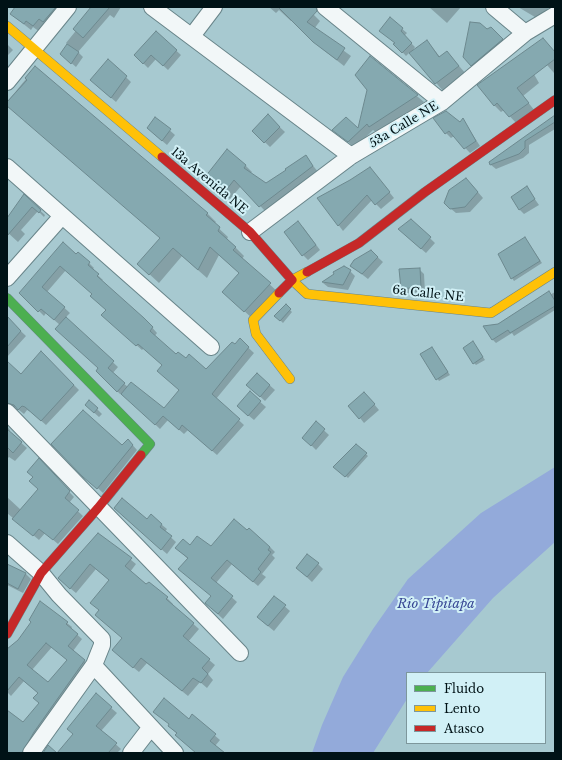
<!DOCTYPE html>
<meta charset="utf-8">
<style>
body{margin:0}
#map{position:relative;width:562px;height:760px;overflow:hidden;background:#a7c9d0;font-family:"Libre Baskerville",serif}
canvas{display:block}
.frame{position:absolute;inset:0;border:8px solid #001216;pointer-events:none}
.legend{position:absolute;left:406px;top:672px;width:140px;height:72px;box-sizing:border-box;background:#d1f0f6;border:1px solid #7d979c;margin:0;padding:5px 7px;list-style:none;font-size:12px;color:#001216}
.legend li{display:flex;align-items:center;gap:8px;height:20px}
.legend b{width:20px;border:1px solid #7d979c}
</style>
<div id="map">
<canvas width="562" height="760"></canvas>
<div class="frame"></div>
<ul class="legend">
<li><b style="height:5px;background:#4caf50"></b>Fluido</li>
<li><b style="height:5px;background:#ffc107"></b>Lento</li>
<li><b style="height:5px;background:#c62828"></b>Atasco</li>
</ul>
</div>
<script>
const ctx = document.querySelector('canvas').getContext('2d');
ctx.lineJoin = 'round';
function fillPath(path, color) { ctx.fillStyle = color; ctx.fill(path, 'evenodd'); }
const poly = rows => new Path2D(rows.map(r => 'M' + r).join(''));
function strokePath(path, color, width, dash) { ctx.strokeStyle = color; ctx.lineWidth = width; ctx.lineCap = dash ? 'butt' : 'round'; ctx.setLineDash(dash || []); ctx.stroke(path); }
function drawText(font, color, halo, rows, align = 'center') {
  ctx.font = font + ' "Libre Baskerville",serif'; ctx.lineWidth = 4; ctx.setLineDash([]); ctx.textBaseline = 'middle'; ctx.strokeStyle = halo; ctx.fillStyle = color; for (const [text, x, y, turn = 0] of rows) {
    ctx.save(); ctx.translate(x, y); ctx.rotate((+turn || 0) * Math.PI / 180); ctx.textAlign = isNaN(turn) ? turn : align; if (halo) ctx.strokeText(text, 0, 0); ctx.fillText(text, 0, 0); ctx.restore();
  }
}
fillPath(poly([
 [555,467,555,542,493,598,427,673,407,673,407,699,373,753,312,753,322,725,343,677,373,629,408,579,481,513]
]), '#93aada');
fillPath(poly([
 [16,7,68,7,40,32,33,27,31,30,11,14],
 [95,7,121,7,114,18,110,15,78,52,83,57,76,67,61,54,68,44,66,43],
 [269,7,306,7,320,21,314,29,351,56,344,66,321,48,292,19,291,21,279,10,276,13],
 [429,7,461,7,447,23],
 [518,7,549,7,540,20],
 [390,19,407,33,404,36,415,47,411,53,427,41,440,57,447,52,466,74,443,91,410,52,406,56,395,44],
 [487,30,496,32,506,44,476,69,471,65],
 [156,32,181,55,168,70,156,59,148,68,140,60],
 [543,39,555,52,554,73,547,65],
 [7,44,13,50,7,56],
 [370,57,424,102,377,133,373,130,355,148,334,130,359,129,368,90],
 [108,60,131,82,116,102,96,85],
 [527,62,539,83,523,96,535,111,517,124,504,110,501,112,494,105],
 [35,68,207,213,216,222,214,224,228,237,227,239,244,256,242,259,279,293,253,319,232,300,239,273,219,255,207,278,182,256,159,283,147,272,161,238,7,105,7,102],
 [268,116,285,132,270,147,253,131],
 [555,117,555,129,529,145,529,153,523,158,496,169,491,165,490,162],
 [156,118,175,135,167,145,153,133],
 [463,120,480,146,470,153,454,136,451,138,446,133],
 [227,151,246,166,252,172,250,174,266,184,288,171,305,156,319,173,266,212,241,186,230,199,206,177],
 [370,168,394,198,381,209,372,200,343,231,319,199,351,181],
 [471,184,483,198,470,212,456,213,450,208],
 [527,188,539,205,524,214,519,209],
 [24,196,45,215,44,217,38,211,21,230,25,234,18,242,7,232,7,218],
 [411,220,435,243,426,253,404,234],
 [303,227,320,250,308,260,303,255],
 [527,241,542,263,514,281,512,278],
 [63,243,76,256,89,263,94,268,92,270,103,280,101,281,149,324,157,333,154,337,176,356,206,371,240,340,254,353,216,399,244,425,217,455,188,430,184,434,168,420,160,429,124,395,120,394,97,371,99,369,60,325,46,313,44,316,21,293],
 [66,270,93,294,107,310,108,320,142,350,144,348,163,366,180,390,164,409,128,387,112,374,118,367,65,318,70,313,47,292],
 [371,251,383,262,368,279,351,266],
 [419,269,424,274,425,292,407,293,402,288],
 [350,271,355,276,348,290,328,287,323,283,335,274],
 [555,292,555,310,514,336,512,333,496,343,493,340,485,327,498,324],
 [286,306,292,312,283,323,276,316],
 [7,318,26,336,7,357],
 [475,345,485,360,476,365,474,363],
 [434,350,450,375,439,381,421,355],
 [41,352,79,390,46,425,31,412,27,410,24,414,15,407,7,410,7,362,21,375],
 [257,374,275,390,265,401,253,390],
 [250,393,266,407,254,420,243,411],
 [369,398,379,410,364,423,360,418],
 [89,401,102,414,99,417,91,410],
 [316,423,329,435,316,450,308,442],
 [7,426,10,430,9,432,27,448,15,461,9,457,7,459],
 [128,440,137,450,103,493,52,444,122,446],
 [356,445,368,456,348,478,335,467],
 [39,460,74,497,69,503,83,516,58,544,45,533,39,540,7,513,7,497,21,510,39,489,34,477],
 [120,513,147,520,151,516,167,529,165,532,176,542,167,554],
 [99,534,136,564,130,572,147,586,149,583,167,598,173,604,172,605,199,629,188,642,215,665,208,674,213,680,207,688,200,682,188,696,147,663,139,672,119,656,123,638,97,608,110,581,96,569,76,593,65,584],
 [190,546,270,547,275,552,272,555,275,558,262,574,266,577,258,586,232,564,216,583,237,602,223,619,211,608,212,596,188,559,176,548],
 [7,564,26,574,31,579,23,593,7,585],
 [318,564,323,569,312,582,297,568],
 [274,597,290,611,274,631,263,622],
 [67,623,72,627,71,629,82,639,73,651,90,666,29,753,7,753,7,710,23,723,40,703,39,694,24,681,11,696,7,692,7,667],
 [52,647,68,661,48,684,32,670],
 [96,695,117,713,101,731,121,749,117,753,58,753,74,735],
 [192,716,220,740,215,746,223,753,197,753,169,726,189,720]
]), '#0003');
const building = poly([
 [15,7,56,7,43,22,39,19,33,26,26,21,24,24,10,14,15,7],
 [91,7,110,7,83,38,73,29,91,7],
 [278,7,316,7,317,11,307,22,345,48,337,60,313,42,278,7],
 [390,17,403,28,401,31,412,43,402,53,393,44,395,43,379,31,390,17],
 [470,22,480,23,487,29,491,27,503,39,471,66,463,57,470,22],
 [156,31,177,50,163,66,151,55,143,64,134,55,156,31],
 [543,38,555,52,555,59,517,88,529,103,509,117,497,103,494,106,477,85,543,38],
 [427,40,439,57,447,51,459,66,435,84,409,53,427,40],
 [67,44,79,52,71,64,60,54,67,44],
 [370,56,418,95,369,127,367,124,348,142,332,130,346,117,358,128,367,90,355,75,370,56],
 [108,59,127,76,111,98,90,80,108,59],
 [35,66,208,213,206,215,220,227,218,231,236,247,233,250,271,283,244,312,222,292,239,273,210,247,198,270,173,248,149,275,137,264,160,238,7,106,7,102,27,80,25,78,35,66],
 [446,111,460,122,463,118,476,141,464,149,449,131,445,134,433,118,446,111],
 [268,114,280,127,264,143,252,131,268,114],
 [555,115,555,122,525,141,525,148,519,154,490,165,489,162,555,115],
 [155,117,171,129,162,141,147,128,155,117],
 [227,149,246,165,244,168,266,183,286,170,285,169,306,155,313,166,259,207,234,180,224,193,205,177,227,149],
 [370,167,390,192,375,205,367,195,338,226,317,198,350,180,370,167],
 [466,178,478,192,465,207,450,209,444,203,449,190,466,178],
 [527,186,535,199,519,210,511,197,527,186],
 [24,194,41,210,39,213,32,207,7,236,7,218,24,194],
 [411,219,431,237,421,249,398,229,411,219],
 [298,221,316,245,302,256,284,232,298,221],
 [525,237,540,261,511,279,498,254,525,237],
 [63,242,76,254,78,252,90,262,88,265,99,274,97,276,144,318,153,327,150,331,176,354,178,352,186,358,189,354,206,369,232,342,235,344,240,338,249,347,212,394,240,419,212,451,182,425,179,430,163,416,155,425,121,394,131,382,164,408,179,390,157,371,162,365,138,344,136,346,101,315,106,310,90,296,92,294,60,266,42,287,65,307,54,320,41,309,38,312,19,293,63,242],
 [371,250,378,257,362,274,350,266,354,260,371,250],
 [344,266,351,270,343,285,322,282,334,274,333,272,344,266],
 [420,268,421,287,401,289,399,269,420,268],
 [549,291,555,301,555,306,510,333,508,330,492,340,483,326,498,324,549,291],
 [286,304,291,309,280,321,274,316,286,304],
 [7,316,21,331,7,347,7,316],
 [66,317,114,361,108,368,125,383,117,392,96,371,98,368,55,329,66,317],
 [473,341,483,357,473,364,463,348,473,341],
 [432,347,448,372,436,380,420,354,432,347],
 [41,351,74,385,41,421,25,407,22,406,18,410,14,405,7,403,7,361,21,374,41,351],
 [257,373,270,385,260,397,246,385,257,373],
 [250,391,261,401,248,416,237,406,250,391],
 [364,392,375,404,359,419,348,406,364,392],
 [89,400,98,408,94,413,85,405,89,400],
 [83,410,122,445,128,439,133,445,97,489,83,477,51,444,83,410],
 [316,421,325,429,311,446,302,438,316,421],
 [7,429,22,442,13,453,7,447,7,429],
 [356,444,367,453,345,477,333,467,356,444],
 [39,458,70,491,65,498,79,510,53,540,39,529,33,536,12,519,38,489,29,481,33,477,27,472,39,458],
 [122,498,147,519,151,514,162,524,160,527,172,536,161,550,114,508,122,498],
 [234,519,247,530,249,528,270,547,268,550,271,552,258,569,261,572,253,582,227,560,211,578,233,596,218,614,205,603,211,596,178,569,188,558,175,548,183,539,190,545,197,536,211,546,234,519],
 [98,533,132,558,125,566,146,584,149,582,168,597,166,599,194,623,183,636,210,659,202,668,208,674,201,683,193,678,182,691,141,658,133,668,112,650,122,638,95,615,99,610,90,603,109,580,90,564,70,589,58,578,98,533],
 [307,554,319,563,307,577,296,568,307,554],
 [7,564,26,573,18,589,7,583,7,564],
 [274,596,286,605,268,626,257,617,274,596],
 [40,601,68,622,66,624,78,634,68,646,85,660,34,732,22,753,7,753,7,710,23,722,39,703,33,698,38,693,19,677,7,691,7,649,18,640,31,622,29,620,40,601],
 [46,643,67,660,48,682,27,665,46,643],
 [96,693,112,707,96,726,117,743,108,753,43,753,48,745,57,753,73,734,67,729,96,693],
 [164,698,189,719,192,714,216,734,210,741,225,753,196,753,175,735,177,733,168,726,169,724,153,712,164,698]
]);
fillPath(building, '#85a9b0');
strokePath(building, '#6d898f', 1);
const street = poly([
 [152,7,351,156],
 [325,7,442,102],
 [494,7,525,33],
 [192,36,214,7],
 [7,82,68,7],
 [7,167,211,347],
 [250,232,351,156,442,102,525,33,555,15],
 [7,278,62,216],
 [7,412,240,653],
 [7,543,41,573,59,595,102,639,102,645,94,665,96,668,175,753],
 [31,753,94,665],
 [131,753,151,727]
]);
const fast = poly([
 [7,298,150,444,141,455]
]);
const slow = poly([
 [7,26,162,157],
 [307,272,292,280,307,294,491,313,555,272],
 [279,293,253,320,256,334,290,379]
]);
const jam = poly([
 [162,157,250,232,292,280,279,293],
 [307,272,359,243,425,192,555,100],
 [7,634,41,573,98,508,141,455]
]);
strokePath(street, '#688489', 18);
strokePath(fast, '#688489', 10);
strokePath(slow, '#688489', 10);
strokePath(jam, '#688489', 10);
strokePath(street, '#f2f7f8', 16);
strokePath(fast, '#4caf50', 9);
strokePath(slow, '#ffc107', 9);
strokePath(jam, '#c62828', 9);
drawText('12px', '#001216', '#d1f0f6', [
 ["53a Calle NE",404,125,-31],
 ["13a Avenida NE",209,181,40],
 ["6a Calle NE",428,294,6]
]);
drawText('italic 13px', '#364694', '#d1f0f6', [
 ["Río Tipitapa",436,604]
]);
</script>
